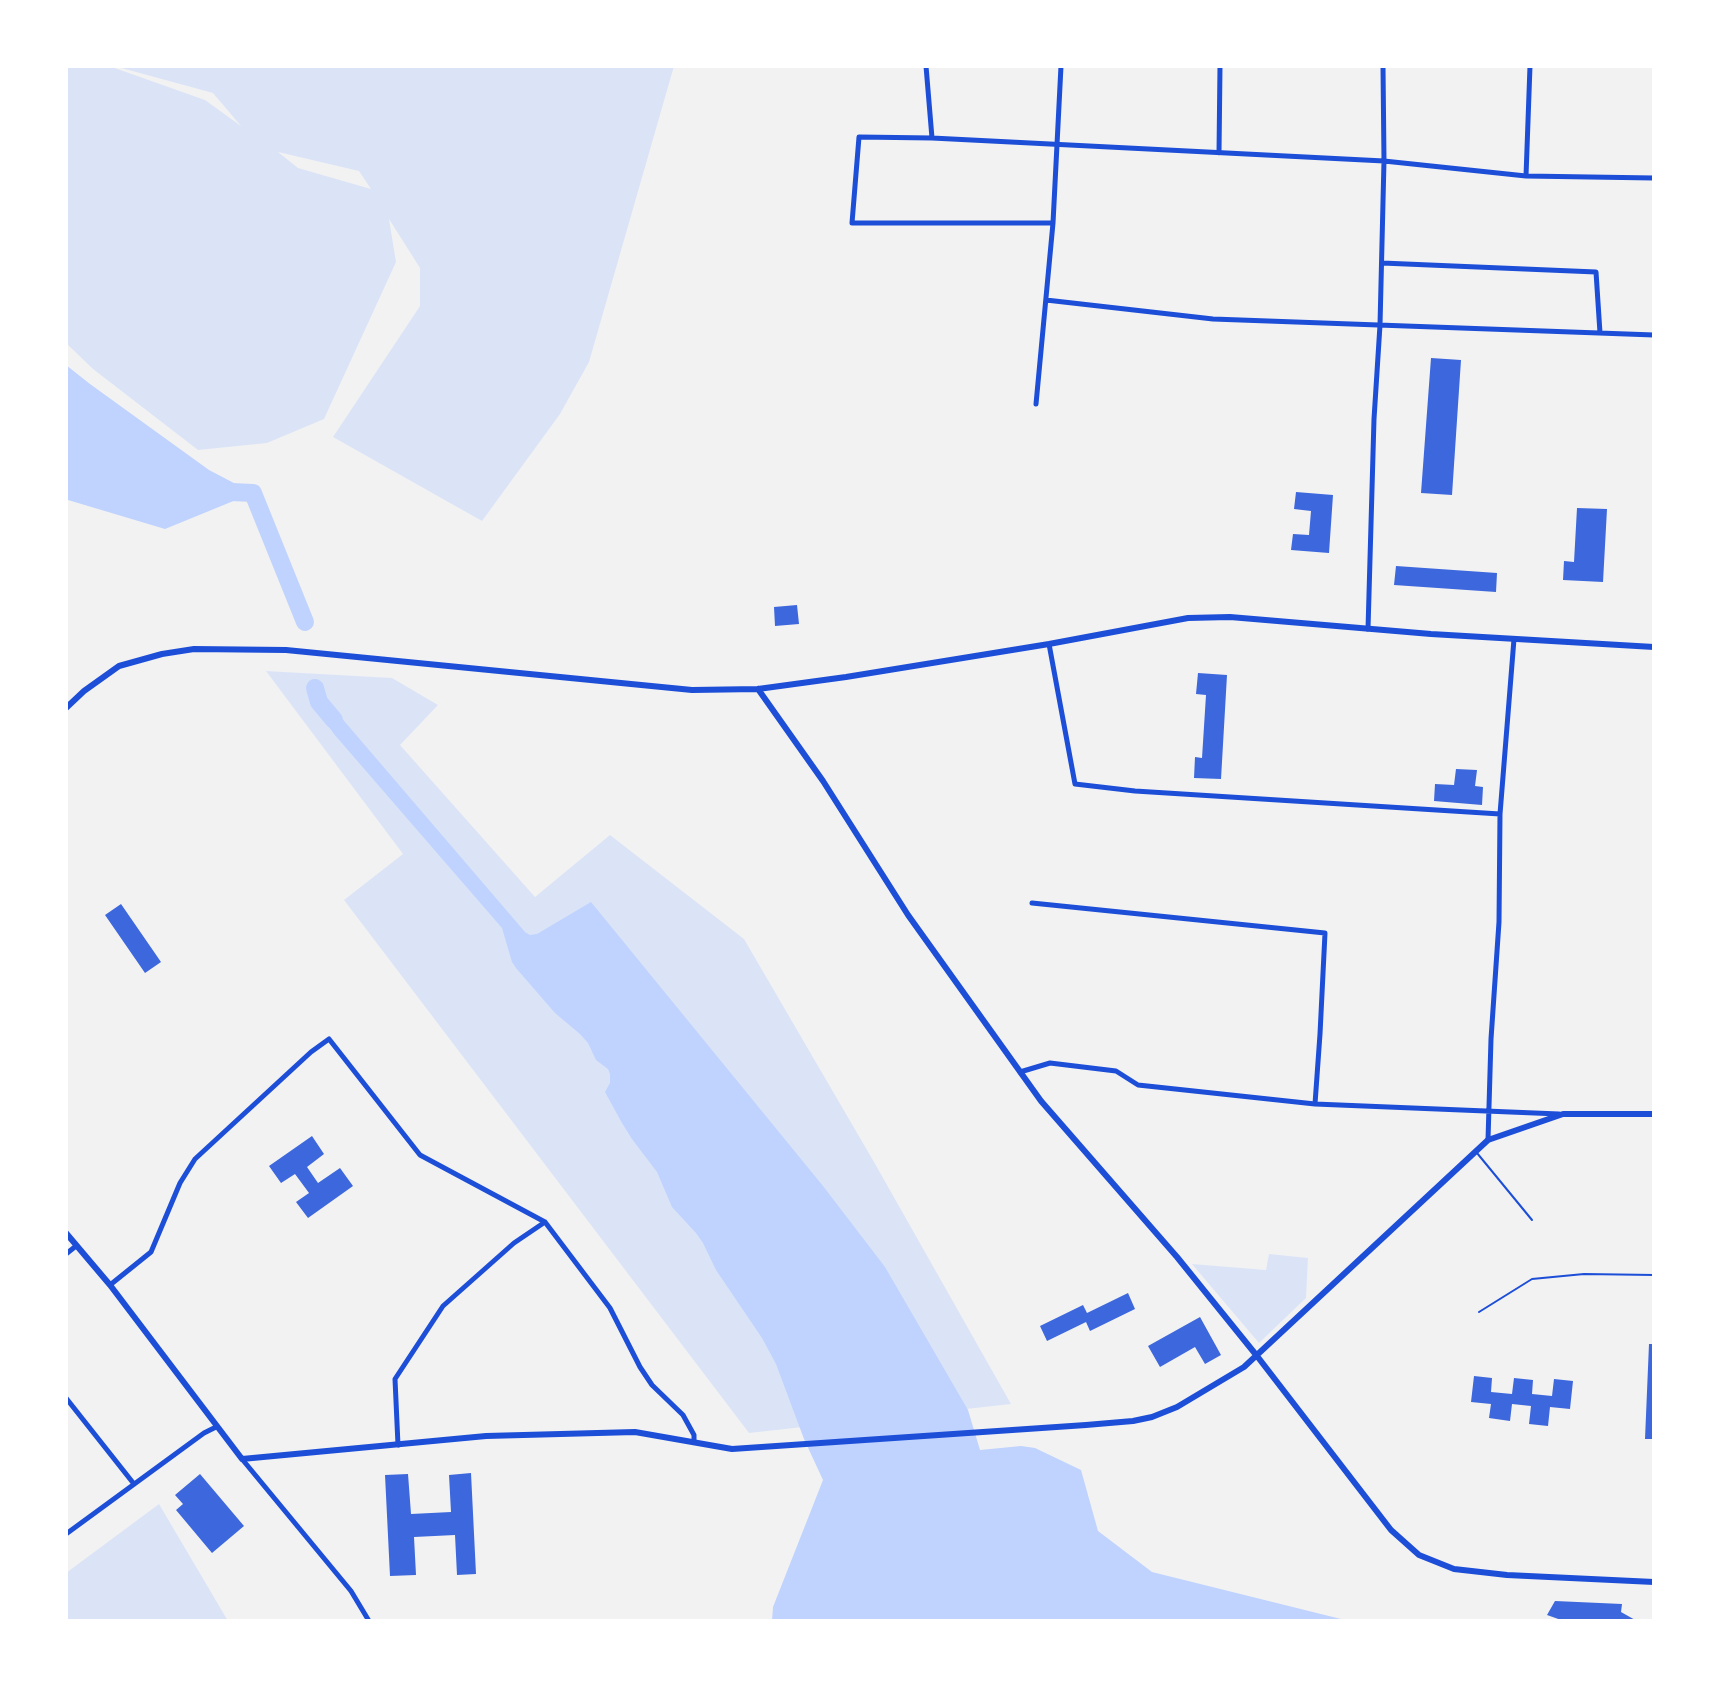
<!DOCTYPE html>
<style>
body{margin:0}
#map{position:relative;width:1720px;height:1687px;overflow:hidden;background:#f2f2f2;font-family:"Nunito Sans",sans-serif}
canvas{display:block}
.frame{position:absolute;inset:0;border:68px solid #fff;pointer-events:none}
</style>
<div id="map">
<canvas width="1720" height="1687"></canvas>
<div class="frame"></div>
</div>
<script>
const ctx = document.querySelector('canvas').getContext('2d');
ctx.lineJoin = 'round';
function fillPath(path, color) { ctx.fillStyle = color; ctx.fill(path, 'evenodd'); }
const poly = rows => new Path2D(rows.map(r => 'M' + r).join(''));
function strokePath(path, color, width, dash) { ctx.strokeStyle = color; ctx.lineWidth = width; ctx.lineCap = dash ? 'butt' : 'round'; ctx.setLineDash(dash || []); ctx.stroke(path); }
fillPath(poly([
 [66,66,109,66,205,100,241,126,213,93,114,66,674,66,589,362,560,414,482,521,333,437,420,306,420,268,389,219,396,262,324,419,267,443,198,450,93,369,66,343],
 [278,152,359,171,371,189,298,168],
 [266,671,392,678,438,705,400,745,535,897,610,835,744,939,874,1162,1011,1404,749,1433,344,900,403,854],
 [1269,1254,1308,1258,1306,1298,1259,1343,1192,1264,1266,1270],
 [159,1504,228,1621,66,1621,66,1573]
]), '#dbe4f7');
fillPath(poly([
 [66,365,90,384,209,470,253,493,165,529,68,500,66,498],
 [327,701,525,932,530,935,537,934,591,902,823,1186,885,1267,968,1410,980,1450,1021,1446,1035,1448,1081,1470,1098,1531,1152,1572,1349,1621,772,1621,773,1607,823,1480,804,1439,776,1364,762,1338,716,1270,703,1243,696,1233,672,1207,657,1172,632,1139,622,1123,605,1092,610,1083,610,1074,608,1069,596,1060,588,1043,580,1034,555,1013,516,968,512,962,502,928,334,734,314,706,319,702]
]), '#bfd3fe');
strokePath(poly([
 [231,492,253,493,305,622],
 [315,688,319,702,334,720]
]), '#bfd3fe', 18);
fillPath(poly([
 [1431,358,1461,360,1452,495,1421,493],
 [1296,492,1333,495,1329,553,1291,550,1293,534,1309,535,1311,511,1294,509],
 [1577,508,1607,509,1603,582,1563,580,1564,561,1574,562],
 [1396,566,1497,573,1496,592,1394,585],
 [797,605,799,624,775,626,774,607],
 [1198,673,1227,675,1221,779,1194,778,1195,757,1202,758,1206,695,1196,694],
 [1456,769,1477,770,1475,786,1483,787,1482,805,1434,801,1435,784,1454,785],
 [121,904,161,962,145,973,105,915],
 [312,1136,324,1154,307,1167,318,1183,340,1168,353,1186,308,1218,296,1202,309,1193,295,1174,281,1183,269,1166],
 [1128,1293,1135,1309,1090,1331,1086,1322,1047,1341,1040,1326,1083,1305,1087,1313],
 [1200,1317,1221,1355,1205,1364,1195,1347,1160,1367,1148,1346],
 [1649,1344,1654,1344,1654,1439,1645,1439],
 [1474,1376,1492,1378,1491,1392,1512,1394,1514,1378,1533,1380,1532,1394,1552,1396,1554,1379,1573,1381,1570,1409,1550,1407,1548,1426,1529,1424,1531,1406,1512,1404,1510,1421,1489,1418,1491,1404,1471,1402],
 [471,1473,476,1574,457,1575,455,1535,414,1537,416,1575,390,1576,385,1475,408,1474,411,1514,451,1512,449,1475],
 [200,1474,244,1526,212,1553,176,1510,183,1504,175,1495],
 [1555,1601,1622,1604,1621,1612,1637,1621,1564,1621,1547,1615]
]), '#3d67dc');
strokePath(poly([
 [1477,1153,1532,1220],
 [1479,1312,1532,1279,1584,1274,1654,1275]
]), '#1d4ed8', 2);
strokePath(poly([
 [926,66,932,138],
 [1219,153,1220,66],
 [1526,176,1530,66],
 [1053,223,852,223,859,137,932,138,1384,161,1526,176,1654,178],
 [1382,263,1596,272,1600,333],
 [1046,300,1213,319,1654,335],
 [1036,404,1053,223,1061,66],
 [1368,629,1374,419,1380,325,1384,161,1383,66],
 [1049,644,1075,784,1135,791,1500,814],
 [1032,903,1325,933,1320,1034,1315,1104],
 [1020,1072,1050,1063,1116,1071,1138,1085,1315,1104,1559,1114],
 [1488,1140,1491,1039,1499,922,1500,814,1514,639],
 [66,1254,76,1246],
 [110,1285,151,1252,180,1183,195,1159,311,1052,329,1039,420,1155,545,1222,610,1308,640,1367,652,1385,683,1415,694,1435,694,1442],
 [66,1398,134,1484],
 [398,1445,395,1379,443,1306,514,1243,545,1222],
 [242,1459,351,1591,369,1621],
 [66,1534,204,1433,216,1427]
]), '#1d4ed8', 5);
strokePath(poly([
 [758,689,823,781,908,915,1041,1101,1177,1257,1257,1356,1391,1530,1419,1555,1454,1569,1507,1575,1654,1582],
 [66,708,84,691,119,666,162,654,194,649,286,650,692,690,758,689,846,677,1049,644,1188,618,1230,617,1431,634,1654,647],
 [66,1233,110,1285,242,1459,486,1436,635,1432,732,1449,1086,1425,1133,1421,1152,1417,1177,1407,1244,1367,1488,1140,1563,1114,1654,1114]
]), '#1d4ed8', 6);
</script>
